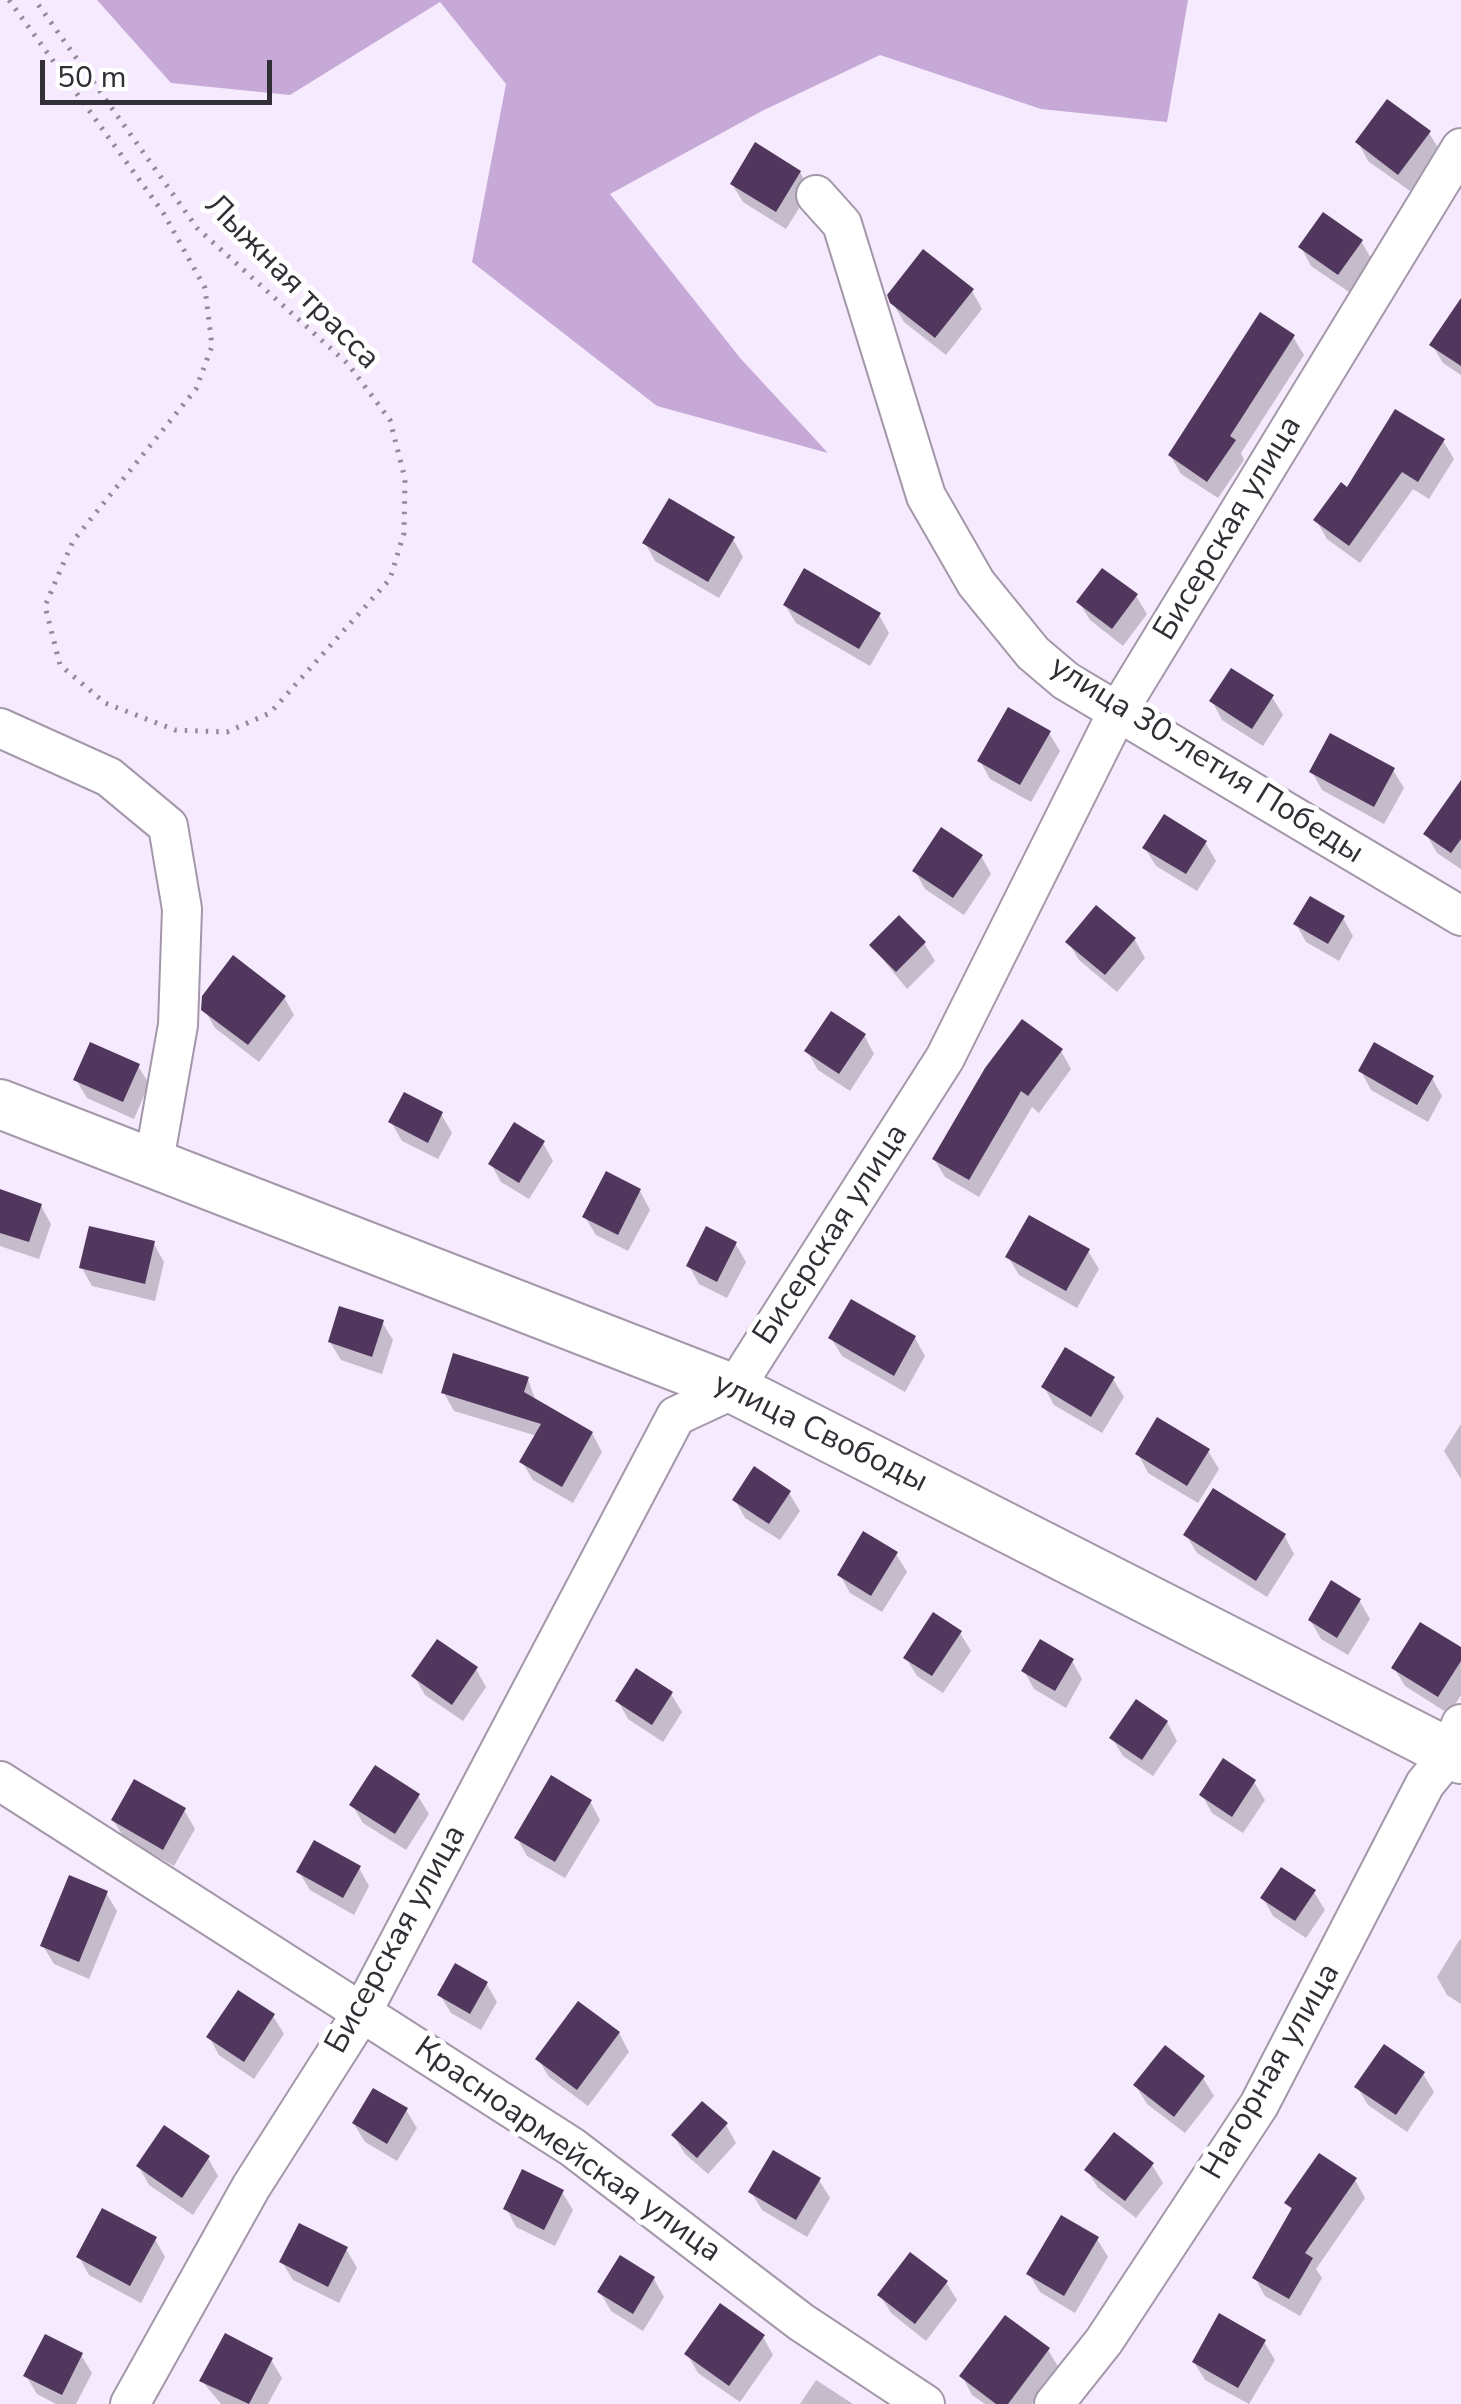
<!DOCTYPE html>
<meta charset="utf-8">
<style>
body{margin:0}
#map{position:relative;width:1461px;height:2404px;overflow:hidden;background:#f6eafe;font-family:"Nunito Sans",sans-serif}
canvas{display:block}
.scale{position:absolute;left:40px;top:60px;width:232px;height:45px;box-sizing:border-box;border:5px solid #322e35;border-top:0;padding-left:12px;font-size:30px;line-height:35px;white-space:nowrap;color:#322e35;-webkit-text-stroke:8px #fff;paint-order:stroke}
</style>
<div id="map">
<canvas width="1461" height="2404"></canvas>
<div class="scale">50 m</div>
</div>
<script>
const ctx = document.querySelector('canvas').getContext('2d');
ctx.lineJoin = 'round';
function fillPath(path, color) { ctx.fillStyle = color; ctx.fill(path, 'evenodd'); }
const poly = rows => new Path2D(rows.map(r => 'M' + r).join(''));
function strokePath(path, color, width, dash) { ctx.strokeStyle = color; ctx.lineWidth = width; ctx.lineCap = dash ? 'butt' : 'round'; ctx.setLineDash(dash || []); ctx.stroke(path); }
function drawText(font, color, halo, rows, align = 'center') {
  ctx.font = font + ' "Nunito Sans",sans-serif'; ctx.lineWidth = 10; ctx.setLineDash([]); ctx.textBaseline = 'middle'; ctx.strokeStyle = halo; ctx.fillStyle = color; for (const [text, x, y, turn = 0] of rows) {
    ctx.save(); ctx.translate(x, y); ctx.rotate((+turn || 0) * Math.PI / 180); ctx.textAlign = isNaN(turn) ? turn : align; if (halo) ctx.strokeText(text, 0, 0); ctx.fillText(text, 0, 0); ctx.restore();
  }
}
fillPath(poly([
 [97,0,1188,0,1167,122,1041,109,880,55,762,111,610,194,741,359,828,453,657,406,472,262,506,84,440,2,290,95,171,83]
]), '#c7a9d7');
fillPath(poly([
 [1429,133,1440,151,1410,191,1368,161,1358,142],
 [800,172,810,191,786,229,743,202,732,184],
 [1361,241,1372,260,1349,292,1311,266,1301,247],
 [972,291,982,309,946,355,904,322,892,302],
 [1461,308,1461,375,1443,363,1432,345],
 [1293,337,1304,355,1241,453,1244,460,1218,498,1181,474,1170,455],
 [1443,441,1454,459,1429,499,1413,489,1360,563,1327,539,1316,520,1348,491],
 [733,539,743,557,719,598,655,561,645,543],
 [1136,596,1147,614,1123,646,1090,620,1079,602],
 [785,605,879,615,889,633,870,666,796,623],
 [1272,697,1283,715,1263,746,1222,720,1212,701],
 [1049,733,1060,751,1031,802,990,779,980,761],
 [1393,770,1404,788,1384,824,1322,790,1312,772],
 [1461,809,1461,869,1437,853,1426,834],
 [1205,842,1216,861,1197,891,1156,866,1145,848],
 [981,856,991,874,964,915,925,889,915,871],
 [1343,918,1353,936,1339,961,1306,942,1296,924],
 [1135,940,1145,958,1117,992,1079,960,1068,942],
 [924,943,935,961,907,989,872,946],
 [284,997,294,1015,259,1062,215,1028,204,1009],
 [864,1035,874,1054,850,1091,818,1070,807,1051],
 [1061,1051,1071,1069,1039,1113,1032,1107,979,1197,945,1177,934,1159],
 [138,1066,149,1084,134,1119,87,1098,76,1080],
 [1361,1071,1432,1078,1442,1096,1428,1122,1371,1090],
 [441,1114,452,1133,438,1159,402,1141,391,1122],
 [543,1143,553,1161,529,1199,501,1182,491,1164],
 [640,1191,650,1210,628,1251,596,1235,585,1217],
 [0,1192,41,1206,51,1224,39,1259,0,1246],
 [735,1243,746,1262,727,1298,699,1284,689,1266],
 [154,1244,164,1262,155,1301,92,1286,82,1268],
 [1088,1251,1099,1269,1077,1308,1019,1275,1008,1257],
 [382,1322,393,1340,382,1374,341,1360,330,1342],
 [831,1338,915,1338,925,1356,905,1392,842,1356],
 [528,1379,536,1402,592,1433,602,1452,573,1503,533,1480,522,1462,537,1436,454,1411,444,1393],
 [1113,1379,1124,1397,1102,1433,1054,1405,1044,1387],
 [1461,1424,1461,1479,1444,1451],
 [1208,1451,1219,1469,1198,1503,1148,1473,1138,1454],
 [789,1493,800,1511,780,1540,745,1518,735,1500],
 [1186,1535,1284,1535,1294,1554,1267,1597,1197,1553],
 [896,1554,907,1572,882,1612,850,1593,840,1575],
 [1359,1600,1370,1619,1348,1655,1321,1639,1310,1620],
 [960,1633,971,1651,943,1693,917,1676,906,1658],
 [1461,1650,1461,1695,1449,1714,1405,1686,1394,1668],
 [1072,1661,1082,1679,1066,1708,1034,1689,1024,1671],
 [476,1669,486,1687,463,1721,425,1695,414,1676],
 [671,1694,682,1712,663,1742,628,1719,618,1701],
 [1167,1722,1177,1741,1153,1776,1123,1756,1112,1738],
 [1254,1782,1265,1800,1243,1833,1212,1813,1202,1795],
 [418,1796,429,1814,406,1850,363,1823,352,1805],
 [590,1801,600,1820,565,1878,527,1856,517,1838],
 [184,1810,195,1829,174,1866,124,1838,113,1820],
 [359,1868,369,1886,354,1915,310,1890,299,1872],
 [1314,1892,1325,1910,1306,1938,1273,1916,1263,1898],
 [106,1893,117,1911,89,1979,54,1964,43,1946],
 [1460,1939,1461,1940,1461,2004,1447,1995,1437,1977],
 [486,1983,497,2002,481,2030,451,2013,440,1995],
 [273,2016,284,2034,254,2079,219,2055,209,2037],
 [619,2033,629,2052,588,2106,549,2077,538,2059],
 [1423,2074,1434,2092,1407,2132,1368,2105,1357,2087],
 [1203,2078,1214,2096,1185,2133,1147,2104,1136,2086],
 [406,2110,417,2128,397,2161,365,2142,354,2124],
 [726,2125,736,2143,708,2174,685,2154,674,2136],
 [208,2158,218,2176,193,2215,149,2185,139,2167],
 [1152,2165,1163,2183,1136,2218,1098,2188,1087,2170],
 [819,2180,830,2198,807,2237,762,2210,751,2192],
 [1355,2180,1365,2198,1316,2269,1322,2278,1300,2316,1265,2296,1255,2278,1293,2212,1287,2203],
 [562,2192,573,2210,555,2246,516,2227,506,2208],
 [155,2239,165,2257,141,2303,89,2275,79,2257],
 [1097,2239,1108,2257,1075,2313,1040,2292,1029,2274],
 [346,2249,357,2268,339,2303,293,2280,282,2262],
 [654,2279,664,2297,643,2331,611,2311,600,2292],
 [946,2282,957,2300,926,2341,891,2313,880,2295],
 [763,2337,773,2355,740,2402,698,2373,687,2354],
 [1264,2342,1275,2360,1249,2404,1205,2380,1194,2362],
 [1048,2350,1059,2368,1032,2404,985,2404,972,2395,962,2376],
 [81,2355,92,2373,76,2404,56,2404,37,2394,26,2376],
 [271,2360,282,2378,268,2404,221,2404,202,2381],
 [816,2380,853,2404,800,2404]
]), '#0003');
fillPath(poly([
 [1387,99,1431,131,1398,175,1355,142],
 [755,142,801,171,776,212,730,184],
 [1323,212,1363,240,1338,275,1298,247],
 [923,249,974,289,935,338,890,303,887,295],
 [1461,298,1461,366,1429,345],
 [1260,312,1295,335,1230,436,1236,440,1207,482,1168,455],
 [1395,409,1445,439,1418,482,1402,472,1349,546,1313,520,1341,482,1347,487],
 [669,498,735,537,708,582,642,543],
 [804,568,881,613,859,649,783,605],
 [1102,568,1138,594,1112,629,1076,602],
 [1231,668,1274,695,1252,729,1209,701],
 [1008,707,1051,731,1020,785,977,761],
 [1330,733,1395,768,1374,807,1309,772],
 [1461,780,1461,839,1451,853,1423,834],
 [1164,814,1207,841,1186,874,1142,848],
 [941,827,983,855,953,898,912,871],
 [1310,896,1345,916,1328,944,1293,924],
 [1096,905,1136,938,1105,975,1065,942],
 [899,915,926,942,896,972,869,945],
 [233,955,286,996,248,1045,201,1010,202,996],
 [831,1011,866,1034,839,1074,804,1051],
 [1022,1019,1063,1049,1028,1096,1021,1091,969,1180,932,1159,985,1068],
 [90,1042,140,1064,123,1102,73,1080],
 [1374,1042,1434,1076,1417,1105,1358,1071],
 [404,1092,443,1112,428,1143,388,1122],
 [514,1122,545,1141,519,1183,488,1164],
 [606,1171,641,1189,618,1235,582,1217],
 [0,1189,42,1204,29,1242,0,1233],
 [1029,1215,1090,1249,1066,1291,1005,1257],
 [89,1226,155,1241,145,1284,79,1268],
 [706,1226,737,1242,717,1282,686,1266],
 [851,1299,916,1336,894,1376,828,1338],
 [339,1306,384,1320,372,1357,328,1342],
 [1065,1347,1115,1377,1091,1417,1041,1387],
 [453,1353,529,1377,524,1392,593,1432,562,1487,519,1462,541,1424,441,1393],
 [1157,1417,1210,1449,1187,1486,1135,1454],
 [754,1466,791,1491,769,1524,732,1500],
 [1213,1488,1286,1534,1256,1581,1183,1535],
 [863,1531,898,1552,871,1596,837,1575],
 [1331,1580,1361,1599,1337,1638,1308,1620],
 [933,1612,962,1631,932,1676,903,1658],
 [1420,1622,1461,1647,1461,1661,1438,1697,1391,1668],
 [437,1639,478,1667,452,1705,411,1676],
 [1040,1639,1074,1659,1055,1691,1021,1671],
 [636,1668,673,1692,652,1725,615,1701],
 [1136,1699,1168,1721,1142,1760,1109,1738],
 [1223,1758,1256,1780,1232,1817,1199,1795],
 [375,1765,420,1794,395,1834,349,1805],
 [551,1775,592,1800,555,1862,514,1838],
 [134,1779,186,1808,163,1850,111,1820],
 [314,1840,361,1866,343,1898,296,1872],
 [1281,1867,1316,1890,1295,1921,1260,1898],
 [69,1875,108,1891,79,1962,40,1946],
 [455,1963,488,1982,470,2014,437,1995],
 [238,1990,275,2014,244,2062,206,2037],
 [578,2001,620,2032,577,2090,535,2059],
 [1384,2044,1425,2072,1396,2115,1354,2087],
 [1165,2045,1205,2076,1174,2117,1133,2085],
 [373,2088,408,2108,387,2144,352,2123],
 [702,2101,728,2123,697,2158,671,2135],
 [164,2125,210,2156,182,2198,136,2166],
 [1114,2132,1154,2163,1125,2201,1084,2170],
 [773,2150,821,2178,796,2220,748,2192],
 [1319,2153,1357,2178,1305,2253,1313,2258,1289,2299,1252,2278,1292,2208,1284,2203],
 [522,2169,564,2190,544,2230,503,2209],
 [102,2208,157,2237,130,2286,76,2257],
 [1061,2215,1099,2237,1064,2296,1026,2274],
 [299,2223,348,2247,328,2287,279,2262],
 [910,2252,948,2281,915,2324,877,2295],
 [620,2255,655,2277,633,2314,597,2292],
 [720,2303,765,2335,729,2386,684,2354],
 [1219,2313,1266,2340,1238,2388,1192,2362],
 [1005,2315,1050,2348,1008,2404,996,2404,959,2376],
 [225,2333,273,2358,249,2404,199,2381],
 [45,2334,83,2353,62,2395,23,2376]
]), '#51375e');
const minor = poly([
 [816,195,842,224,926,496,976,583,1033,653,1066,681,1461,916],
 [0,728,109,777,168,826,182,909,178,1025,154,1161],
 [0,1781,572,2147,801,2322,925,2404],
 [130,2404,251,2187,361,2014,676,1416,734,1389,945,1058,1118,711,1461,148],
 [1054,2404,1104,2341,1259,2105,1425,1784,1451,1752,1461,1724]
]);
const tertiary = poly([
 [0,1104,734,1389,1461,1759]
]);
strokePath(minor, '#a397aa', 42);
strokePath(tertiary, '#a397aa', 52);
strokePath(poly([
 [9,0,164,214,205,288,212,346,196,389,73,541,45,606,60,665,105,703,175,730,227,732,270,713,390,579,404,533,405,479,390,420,348,364,197,228,35,0]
]), '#928a97', 5, [2.5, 8]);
strokePath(minor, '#fff', 38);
strokePath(tertiary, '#fff', 48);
drawText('32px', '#322e35', '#fff', [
 ["Лыжная трасса",291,283,45],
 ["Бисерская улица",1229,529,-59],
 ["улица 30-летия Победы",1206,761,32],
 ["Бисерская улица",832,1235,-57],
 ["улица Свободы",820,1434,26],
 ["Бисерская улица",397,1940,-61],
 ["Нагорная улица",1272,2072,-60],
 ["Красноармейская улица",567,2151,35]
]);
</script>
